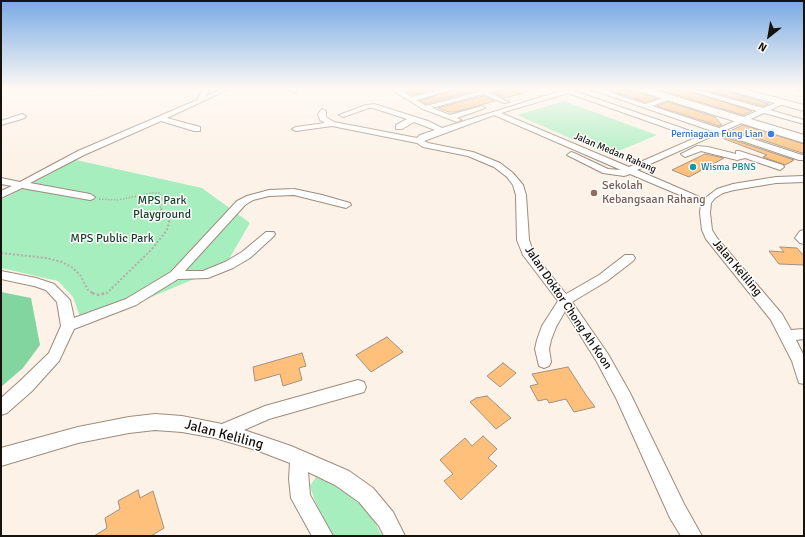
<!DOCTYPE html>
<style>
body{margin:0}
#map{position:relative;width:805px;height:537px;overflow:hidden;background:#fdf2e7;font-family:Signika,sans-serif}
canvas{display:block}
.frame{position:absolute;inset:0;border:2px solid #18120c;pointer-events:none}
.north{position:absolute;left:749px;top:16px;width:40px;height:40px;-webkit-text-stroke:3px #fff;paint-order:stroke;rotate:211deg;font-size:11px;font-weight:700;line-height:16px;text-align:center;color:#18120c}
.north::after{content:'';display:block;margin:auto;width:14px;height:18px;background:#18120c;clip-path:polygon(50% 0,100% 100%,50% 72%,0 100%)}
</style>
<div id="map">
<canvas width="805" height="537"></canvas>
<div class="frame"></div>
<div class="north">N</div>
</div>
<script>
const ctx = document.querySelector('canvas').getContext('2d');
ctx.lineJoin = 'round';
function fillPath(path, color) { ctx.fillStyle = color; ctx.fill(path, 'evenodd'); }
const poly = rows => new Path2D(rows.map(r => 'M' + r).join(''));
function strokePath(path, color, width, dash) { ctx.strokeStyle = color; ctx.lineWidth = width; ctx.lineCap = dash ? 'butt' : 'round'; ctx.setLineDash(dash || []); ctx.stroke(path); }
function drawText(font, color, halo, rows, align = 'center') {
  ctx.font = font + ' Signika,sans-serif'; ctx.lineWidth = 3; ctx.setLineDash([]); ctx.textBaseline = 'middle'; ctx.strokeStyle = halo; ctx.fillStyle = color; for (const [text, x, y, turn = 0] of rows) {
    ctx.save(); ctx.translate(x, y); ctx.rotate((+turn || 0) * Math.PI / 180); ctx.textAlign = isNaN(turn) ? turn : align; if (halo) ctx.strokeText(text, 0, 0); ctx.fillText(text, 0, 0); ctx.restore();
  }
}
fillPath(poly([
 [564,101,657,135,609,155,517,115],
 [76,160,202,188,250,223,225,266,78,328,80,317,73,297,58,281,1,268,1,200],
 [316,477,342,489,370,513,382,536,333,536,315,501,310,486]
]), '#a7eebe');
fillPath(poly([
 [1,292,31,298,40,345,23,368,1,387]
]), '#82d59f');
const building = poly([
 [403,89,436,89,412,95,403,89],
 [455,89,479,89,426,104,420,101,455,89],
 [500,89,527,89,528,92,505,98,494,93,500,89],
 [605,89,635,89,638,92,657,99,645,102,605,89],
 [657,89,683,89,752,111,743,115,657,89],
 [701,89,727,89,730,92,769,104,763,106,701,89],
 [483,96,495,101,455,112,449,112,438,108,483,96],
 [668,102,715,117,722,125,719,126,657,106,668,102],
 [743,125,804,144,804,153,802,153,732,130,743,125],
 [725,137,794,160,785,165,763,157,767,155,722,138,725,137],
 [705,154,724,158,689,177,672,170,705,154],
 [780,247,797,248,804,256,804,265,779,264,769,251,784,252,780,247],
 [387,337,403,352,371,372,356,355,387,337],
 [302,353,306,366,299,368,302,380,283,386,280,374,255,381,253,367,302,353],
 [503,363,516,373,500,387,487,376,503,363],
 [568,367,586,395,595,407,574,412,566,399,549,403,547,399,538,401,530,386,538,384,532,374,568,367],
 [487,396,511,418,496,429,470,402,476,398,487,396],
 [483,436,497,449,488,458,497,466,461,500,444,481,453,474,440,460,465,438,472,446,483,436],
 [138,490,140,498,153,491,164,528,151,536,94,536,107,528,105,518,120,509,118,501,138,490]
]);
fillPath(building, '#ffc07b');
strokePath(building, '#a0907f', 1);
const minor = poly([
 [89,89,96,89,93,91,89,89],
 [203,89,209,89,206,96,221,89,229,89,167,118,200,127,200,131,194,131,161,121,84,155,30,183,90,194,95,197,93,199,90,200,22,188,1,198,1,191,12,186,1,184,1,178,20,182,78,151,197,100,203,89],
 [289,89,296,89,297,91,294,93,289,89],
 [390,89,398,89,412,97,443,89,454,89,417,100,426,106,478,92,481,89,499,89,490,93,509,102,504,103,483,94,432,108,450,115,482,106,485,108,457,118,461,120,457,122,423,109,390,89],
 [567,89,577,89,574,91,702,135,712,131,590,89,600,89,645,104,667,97,671,97,671,99,652,106,719,128,757,111,684,89,695,89,763,108,781,101,785,101,785,103,770,110,804,120,804,124,764,113,726,130,802,155,804,154,804,160,799,160,719,133,637,170,704,199,717,189,733,184,776,177,804,176,804,182,776,183,734,190,723,193,715,198,711,203,710,213,712,230,717,238,782,314,791,330,804,329,804,339,796,340,804,356,804,384,799,383,792,361,771,320,706,239,702,230,700,213,701,204,630,174,624,176,603,173,567,155,571,152,574,153,608,169,621,170,494,115,424,141,428,143,473,152,500,163,513,173,523,185,526,195,529,240,534,254,566,294,599,275,625,255,633,255,635,258,633,261,607,281,572,302,608,354,630,393,684,504,702,536,681,536,670,518,617,400,597,362,565,311,556,327,551,340,549,349,551,362,549,366,544,368,539,366,535,349,537,340,542,326,558,301,523,255,517,240,516,195,513,185,507,177,494,167,468,156,423,147,417,143,332,126,296,131,292,129,296,127,325,123,320,120,318,114,321,110,323,109,326,111,326,117,334,122,417,138,420,135,435,130,414,122,402,129,396,129,396,125,407,119,373,108,369,108,343,117,339,115,366,105,374,104,428,121,442,128,567,89],
 [568,93,695,138,629,167,501,113,568,93],
 [22,114,26,116,25,118,1,125,1,121,22,114],
 [697,146,708,147,736,154,736,151,739,151,783,165,784,167,780,170,745,158,737,160,701,151,685,157,681,154,697,146],
 [294,189,322,195,350,203,351,205,346,208,294,195,269,196,253,200,245,205,185,271,203,271,225,262,242,252,266,232,274,232,275,234,274,236,250,258,233,268,208,278,178,279,136,305,74,329,59,361,32,391,7,413,1,415,1,398,20,381,49,353,61,326,57,302,46,290,34,286,1,279,1,271,36,278,54,284,70,300,74,318,126,299,171,272,237,201,247,196,269,190,294,189],
 [804,230,804,244,800,243,795,238,800,231,804,230],
 [358,380,364,382,366,387,364,392,269,419,244,430,291,446,349,471,373,488,393,512,405,536,384,536,379,526,359,502,335,485,308,472,310,495,333,536,312,536,291,498,289,479,290,463,256,450,215,438,182,432,155,430,129,433,78,443,1,466,1,448,78,427,129,417,155,414,182,416,222,424,265,406,358,380]
]);
const highway = poly([
 [636,89,651,89,804,135,804,143,638,91,636,89],
 [728,89,744,89,804,105,804,111,730,91,728,89]
]);
strokePath(minor, '#9d8c7c', 2);
strokePath(highway, '#9d8c7c', 2);
strokePath(poly([
 [99,199,118,200,151,193,159,193,162,197,160,209]
]), '#b6aca3', 1.5, [1.5, 1.5]);
strokePath(poly([
 [1,253,46,258,62,262,73,268,80,275,88,290,94,294],
 [102,294,107,293,152,249,167,230,170,218,160,208]
]), '#b6aca3', 2, [2, 2]);
strokePath(poly([
 [92,293,99,295,106,293]
]), '#b6aca3', 2.5, [2.5, 2.5]);
fillPath(minor, '#fff');
fillPath(highway, '#fff');
strokePath(poly([
 [797,89,804,91]
]), '#3e3730', 2, [3.5, 2]);
const sky = ctx.createLinearGradient(0, 0, 0, 164);
sky.addColorStop(0, '#78a9e4');
sky.addColorStop(0.54, '#fef9f4');
sky.addColorStop(1, '#fef9f400');
ctx.fillStyle = sky;
ctx.fillRect(0, 0, 805, 164);
for (const [x, y, r, color] of [
 [771,134,4,"#3f7fe0"],
 [693,167,4,"#0f9aa8"],
 [594,193,4,"#8d6e63"]
]) { const dot = new Path2D(); dot.arc(x, y, r, 0, 2 * Math.PI); ctx.fillStyle = color; ctx.fill(dot); strokePath(dot, '#fff', 1.5); }
drawText('10px', '#366cbe', '#fff', [
 ["Perniagaan Fung Lian",763,134]
], 'right');
drawText('10px', '#18120c', '#fff', [
 ["Jalan Medan Rahang",615,153,23]
]);
drawText('10px', '#0d838f', '#fff', [
 ["Wisma PBNS",701,167]
], 'left');
drawText('12px', '#785e54', '#fff', [
 ["Sekolah",602,186],
 ["Kebangsaan Rahang",602,200]
], 'left');
drawText('12px', '#193c26', '#fff', [
 ["MPS Park",162,201],
 ["Playground",162,215],
 ["MPS Public Park",112,239]
]);
drawText('12px', '#18120c', '#fff', [
 ["Jalan Keliling",737,268,50],
 ["Jalan Doktor Chong Ah Koon",568,308,56]
]);
drawText('14px', '#18120c', '#fff', [
 ["Jalan Keliling",224,435,15]
]);
</script>
